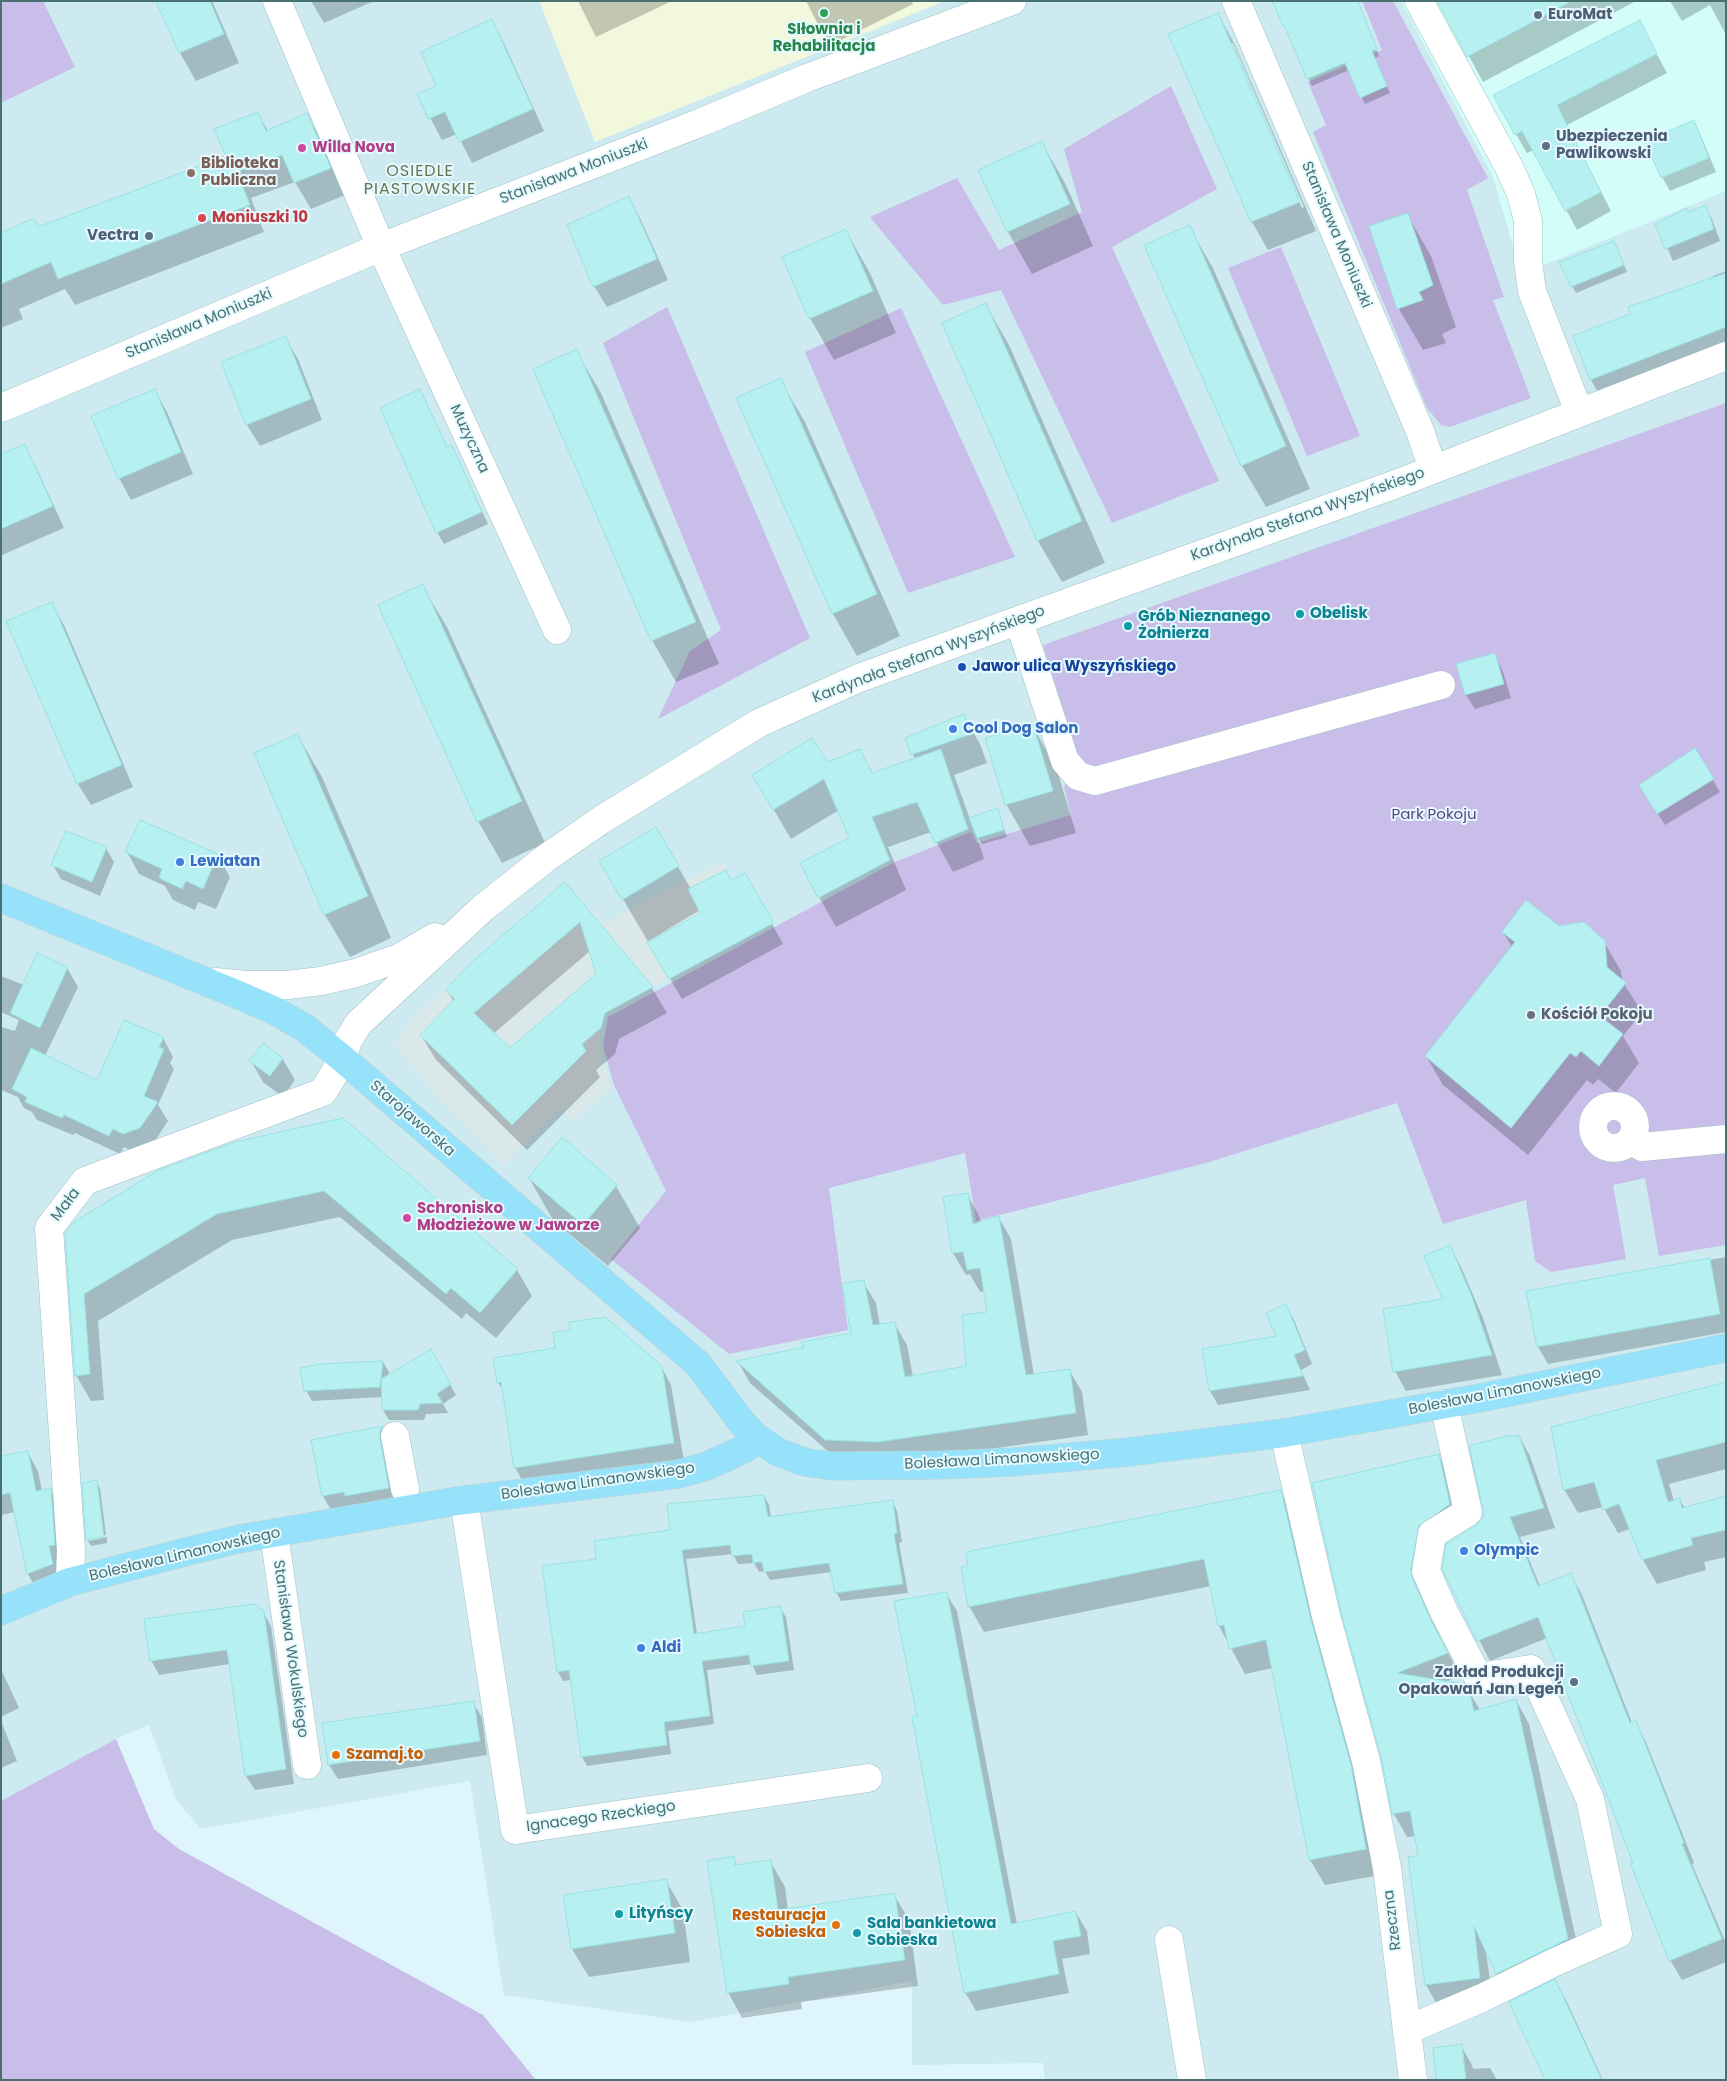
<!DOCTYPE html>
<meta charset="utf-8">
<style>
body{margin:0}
#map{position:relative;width:1727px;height:2081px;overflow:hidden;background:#dff5fc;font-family:Poppins,sans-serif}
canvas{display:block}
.frame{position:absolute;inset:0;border:2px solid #477271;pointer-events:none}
</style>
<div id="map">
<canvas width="1727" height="2081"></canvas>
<div class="frame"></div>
</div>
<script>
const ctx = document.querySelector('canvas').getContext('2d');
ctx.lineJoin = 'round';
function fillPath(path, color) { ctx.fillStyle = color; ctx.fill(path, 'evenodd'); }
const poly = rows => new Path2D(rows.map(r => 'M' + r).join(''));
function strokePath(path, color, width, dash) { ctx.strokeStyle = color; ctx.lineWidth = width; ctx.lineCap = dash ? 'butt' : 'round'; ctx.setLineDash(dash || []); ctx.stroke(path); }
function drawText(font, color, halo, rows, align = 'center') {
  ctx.font = font + ' Poppins,sans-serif'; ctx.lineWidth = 4; ctx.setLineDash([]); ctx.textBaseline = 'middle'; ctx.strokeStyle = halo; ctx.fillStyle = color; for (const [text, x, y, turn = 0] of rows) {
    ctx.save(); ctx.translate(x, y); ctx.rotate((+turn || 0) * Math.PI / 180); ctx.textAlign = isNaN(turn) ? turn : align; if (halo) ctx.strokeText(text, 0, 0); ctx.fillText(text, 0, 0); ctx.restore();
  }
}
fillPath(poly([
 [1,1,1726,1,1726,2080,1045,2080,1043,2063,912,2065,912,1981,692,2022,504,1995,470,1781,201,1829,176,1800,149,1725,116,1739,1,1801]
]), '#cceaf0');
fillPath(poly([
 [1401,1,1726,1,1726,191,1521,274,1493,177]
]), '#d3fdf9');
fillPath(poly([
 [722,861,759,930,605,1013,599,1041,600,1052,611,1087,573,1121,560,1107,504,1166,436,1095,404,1056,396,1043,400,1034,414,1017,474,960,508,931,589,911,594,907,601,925]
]), '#dbe8ea');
fillPath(poly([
 [539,1,945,1,595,142]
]), '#f1f8dc');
fillPath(poly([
 [5,1,43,1,75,67,1,103,1,3],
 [1362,1,1393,1,1488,178,1467,190,1504,297,1493,300,1531,398,1450,427,1441,425,1427,408,1313,132,1326,125,1308,82,1382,50],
 [1171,86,1217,189,1112,247,1219,481,1112,523,1001,290,943,305,870,217,957,178,999,250,1082,212,1064,149],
 [1281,247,1360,436,1307,456,1228,268],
 [667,307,810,638,658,719,690,651,721,630,603,343],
 [901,308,1015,557,908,593,805,352],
 [1726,403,1726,1245,1659,1256,1645,1178,1613,1185,1626,1259,1551,1272,1535,1261,1526,1200,1443,1224,1397,1103,1206,1163,976,1221,965,1153,829,1188,848,1330,729,1354,611,1259,666,1191,614,1085,603,1046,608,1017,895,862,971,832,977,843,1071,815,1064,787,1077,756,1043,645],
 [116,1739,154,1829,179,1849,483,2015,536,2080,1,2080,1,1801]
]), '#c8bee9');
fillPath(poly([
 [157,1,212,1,239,63,196,81,180,53],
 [311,1,374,1,324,23],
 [578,1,672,1,596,37],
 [806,1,912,1,913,4,829,46],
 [1274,1,1370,33,1379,56,1375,58,1390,93,1365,104,1349,70,1312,86],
 [1439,1,1636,1,1483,82],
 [1670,1,1726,1,1726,35,1710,5,1682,21],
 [1218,14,1234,43,1316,231,1268,250,1252,222],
 [1230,43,1233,43,1304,207,1302,208],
 [492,21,504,43,544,131,472,163,457,134,442,140,418,95,438,86],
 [1639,22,1667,73,1567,125,1611,211,1577,230,1534,150,1527,153,1494,96],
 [258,114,268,131,307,115,322,141,345,195,311,209,295,182,251,198,264,232,75,305,65,289,19,309,23,319,1,328,1,234,38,228,227,157],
 [1693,122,1701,136,1716,172,1670,191,1662,177],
 [1042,143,1066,185,1093,246,1032,274,1008,232,980,171],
 [629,198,641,220,668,280,607,307,594,286],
 [1705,207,1712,219,1720,241,1673,261,1657,225],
 [1407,214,1431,256,1456,327,1442,334,1446,343,1423,350,1399,309,1370,227],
 [1189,227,1213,268,1310,489,1266,507,1242,466,1146,246],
 [846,231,870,273,896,333,834,360,810,318],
 [1614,242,1627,272,1576,293,1572,286],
 [1726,271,1726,371,1611,415,1591,380,1574,336,1632,314,1714,278,1713,276],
 [986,305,1010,347,1105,563,1062,582,1038,541],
 [285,338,298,359,322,420,260,446,247,425,223,363],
 [576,351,601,393,719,664,676,682,652,640],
 [780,380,805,422,900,636,857,656,833,614,737,399],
 [420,390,448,448,451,446,458,459,488,524,444,544,437,532],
 [155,391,167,412,193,474,131,500,119,478],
 [24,445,36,467,64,528,2,555,1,455],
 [422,586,447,627,545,843,502,863,478,821],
 [51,603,64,625,133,787,91,805,78,784,8,622],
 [1494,655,1502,669,1511,698,1475,709,1466,695,1457,665],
 [963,716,980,744,987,763,954,775,970,819,997,810,1007,837,982,844,977,837,984,859,953,872,931,832,888,847,906,890,836,927,819,897,851,838,839,810,791,839,771,805,827,764,860,750,873,774,915,759,906,739],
 [1032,725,1056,767,1076,833,1030,846,1006,804],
 [298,736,322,777,391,938,350,957,325,915,255,754],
 [1695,750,1720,792,1665,825,1647,797],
 [656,829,691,889,731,881,745,874,783,944,682,999,601,862],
 [700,910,702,913,661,936,660,934],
 [106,848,114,862,100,896,61,879,53,865],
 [127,852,217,855,230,877,216,909,198,902,195,910,173,900,165,886,139,874],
 [565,884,652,988,667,1013,619,1039,615,1054,596,1070,600,1077,527,1150,436,1060,421,1035,454,1002,447,990],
 [590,951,597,974,510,1050,493,1034],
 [1503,932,1604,942,1621,971,1622,981,1642,1012,1623,1036,1639,1063,1616,1093,1598,1079,1593,1085,1587,1080,1528,1155,1443,1085,1426,1056,1512,947],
 [67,968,78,987,45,1056,98,1081,163,1038,173,1057,170,1063,174,1069,158,1105,168,1121,151,1147,135,1153,124,1147,120,1154,75,1133,73,1135,37,1120,32,1112,24,1108,18,1097,1,1090,1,1027,15,1031,19,1020,1,1012,1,976,24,985],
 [282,1058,295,1080,283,1097,263,1082,251,1061],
 [562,1139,616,1186,640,1228,608,1266,553,1220,529,1178],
 [235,1143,517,1270,532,1296,496,1338,466,1313,462,1319,340,1217,232,1240,98,1321,104,1400,91,1401,76,1375,66,1233],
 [967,1194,979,1216,981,1223,999,1218,1011,1239,1034,1375,1069,1370,1082,1392,1088,1435,891,1463,839,1461,750,1383,738,1362,806,1347,852,1334,863,1282,876,1303,880,1326,894,1323,907,1345,913,1377,968,1367,989,1313,985,1291,980,1292,970,1274,966,1275,953,1253,945,1198],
 [1450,1247,1461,1267,1483,1318,1502,1375,1406,1391,1395,1371,1444,1300],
 [1726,1257,1726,1332,1548,1364,1538,1347,1528,1292],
 [1286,1305,1294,1320,1312,1364,1301,1370,1310,1390,1218,1405,1210,1391,1203,1350,1278,1337],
 [571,1331,661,1366,671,1385,684,1461,526,1486,515,1468,504,1392,498,1382,556,1349],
 [431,1351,456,1395,443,1404,448,1413,426,1414,424,1420,389,1420,383,1410,383,1397,312,1401,306,1390,383,1362,389,1372,388,1376],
 [1726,1383,1726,1469,1669,1484,1674,1501,1680,1500,1685,1508,1726,1498,1726,1557,1704,1562,1706,1570,1657,1584,1643,1560,1630,1529,1618,1533,1603,1507,1578,1513,1564,1489],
 [383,1428,391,1441,396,1503,331,1510,323,1496,313,1441],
 [1519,1436,1530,1456,1555,1528,1520,1537,1540,1586,1571,1575,1582,1595,1632,1723,1635,1722,1646,1742,1694,1863,1692,1864,1726,1943,1726,1962,1682,1980,1670,1960,1547,1638,1490,1661,1443,1569,1484,1518,1511,1438],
 [28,1453,38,1471,42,1491,50,1490,61,1508,62,1582,38,1592,28,1574,15,1512,1,1515,1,1457],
 [1438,1455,1452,1478,1463,1528,1432,1549,1423,1593,1424,1602,1443,1643,1460,1676,1445,1682,1468,1690,1480,1710,1516,1700,1529,1724,1581,1962,1510,1996,1486,1952,1493,2001,1439,2008,1426,1985,1409,1859,1419,1857,1415,1836,1407,1837,1394,1814,1382,1757,1342,1612],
 [96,1482,100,1488,106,1535,89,1538,89,1541,107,1537,107,1543,91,1546,87,1539],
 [1280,1491,1295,1517,1380,1875,1325,1885,1310,1860,1273,1668,1245,1674,1219,1626,1211,1586,984,1632,969,1606],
 [764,1496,769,1505,771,1518,892,1501,897,1511,902,1542,899,1543,908,1593,841,1601,836,1592,832,1572,770,1580,765,1571,759,1572,754,1563,738,1564,733,1554,686,1559,697,1634,746,1627,780,1608,786,1617,794,1670,757,1675,752,1664,707,1670,714,1724,668,1731,671,1754,587,1766,582,1757,571,1680,563,1681,558,1672,598,1560],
 [946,1593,957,1611,1017,1924,1076,1913,1087,1931,1090,1954,1062,1959,1069,1993,976,2011,965,1992,918,1718],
 [263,1612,271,1626,294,1784,255,1790,246,1776,230,1664,159,1675,151,1660],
 [1,1669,19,1708,1,1717],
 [473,1703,482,1717,487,1755,338,1779,329,1765],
 [1,1721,17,1761,1,1768],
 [733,1858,737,1866,770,1861,785,1887,788,1910,894,1895,909,1920,918,1986,801,2002,802,2009,742,2018,728,1992],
 [666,1881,683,1910,690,1962,589,1977,572,1949],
 [1555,1981,1567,2002,1603,2080,1547,2080],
 [1461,2046,1472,2065,1473,2069,1490,2068,1497,2080,1438,2080]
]), '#0003');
const building = poly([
 [156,1,210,1,224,34,179,53,156,1],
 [1272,1,1358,1,1377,49,1372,51,1387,86,1360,98,1345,63,1307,79,1284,25,1283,26,1272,1],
 [1437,1,1572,1,1467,57,1437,1],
 [1218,13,1300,202,1251,222,1168,34,1218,13],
 [492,19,533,109,459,142,445,112,428,119,417,94,436,86,421,52,492,19],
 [1640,20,1657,54,1557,105,1601,192,1565,211,1522,131,1515,135,1493,95,1640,20],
 [258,112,266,131,307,113,331,168,294,183,282,155,237,172,250,205,58,279,51,262,1,284,1,233,34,218,38,227,226,156,214,129,258,112],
 [1694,120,1709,158,1661,178,1645,141,1694,120],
 [1042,141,1070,204,1007,232,978,170,1042,141],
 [629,196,657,259,593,287,567,225,629,196],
 [1706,205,1714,229,1665,249,1655,224,1687,208,1688,212,1706,205],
 [1408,213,1433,285,1419,292,1423,300,1397,309,1369,226,1408,213],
 [1190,225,1286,446,1241,466,1144,245,1190,225],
 [846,229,873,291,809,319,782,257,846,229],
 [1614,241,1624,265,1571,287,1559,262,1614,241],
 [1726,273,1726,327,1590,380,1573,336,1630,314,1628,307,1726,273],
 [986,303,1082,521,1037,541,942,323,986,303],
 [286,336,311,399,246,425,221,362,286,336],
 [577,349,696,622,651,641,533,369,577,349],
 [781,378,877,594,832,614,736,398,781,378],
 [155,389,181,452,118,479,91,416,155,389],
 [420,389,447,447,452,445,482,512,436,533,380,408,420,389],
 [25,444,53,506,1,529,1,454,25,444],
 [423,584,522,801,477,822,378,605,423,584],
 [52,602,122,765,77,784,6,621,52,602],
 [1495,653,1504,684,1465,695,1456,664,1495,653],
 [964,714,972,734,911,755,905,738,964,714],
 [1033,724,1053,791,1005,805,985,738,1033,724],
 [298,734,368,896,324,915,254,753,298,734],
 [812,738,828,762,860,749,872,773,941,749,968,829,935,843,917,802,872,817,890,860,818,898,800,863,849,838,824,779,773,810,752,775,812,738],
 [1695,748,1714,779,1657,814,1639,785,1695,748],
 [998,808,1004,830,977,838,969,818,998,808],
 [140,820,218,854,203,889,186,881,182,889,159,878,162,869,125,852,140,820],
 [656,827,679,866,622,900,599,861,656,827],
 [66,831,107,847,92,882,51,865,66,831],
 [726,870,731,880,745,873,773,921,772,924,669,979,647,942,700,913,688,889,726,870],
 [565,882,653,987,605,1013,601,1028,582,1044,586,1051,512,1125,420,1035,455,999,445,990,474,960,565,882],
 [580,922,596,974,510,1048,474,1013,580,922],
 [1526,900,1559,926,1584,922,1605,941,1607,967,1626,983,1602,1013,1607,1017,1605,1020,1623,1034,1599,1066,1581,1051,1576,1057,1570,1053,1511,1128,1425,1056,1515,942,1502,932,1526,900],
 [37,953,68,967,40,1028,10,1013,37,953],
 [124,1020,164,1037,159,1047,164,1049,144,1096,158,1102,140,1128,123,1134,113,1129,109,1136,64,1115,62,1118,25,1102,27,1097,12,1089,31,1048,97,1080,124,1020],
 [263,1043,283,1058,270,1076,249,1061,263,1043],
 [343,1118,518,1269,480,1313,451,1288,446,1294,324,1191,217,1214,84,1294,90,1374,75,1376,65,1233,74,1222,159,1170,235,1142,343,1118],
 [562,1137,617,1185,583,1225,528,1178,562,1137],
 [968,1193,973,1224,999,1216,1026,1375,1070,1369,1076,1413,878,1442,825,1440,736,1361,804,1347,801,1342,851,1333,842,1284,864,1280,873,1325,895,1322,905,1377,966,1366,962,1315,987,1312,980,1268,967,1270,963,1252,952,1253,943,1197,968,1193],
 [1450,1245,1472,1297,1492,1355,1393,1372,1383,1309,1443,1299,1424,1256,1450,1245],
 [1710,1258,1720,1314,1537,1347,1526,1291,1710,1258],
 [1286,1304,1305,1350,1294,1355,1303,1376,1209,1391,1202,1349,1276,1336,1266,1313,1286,1304],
 [605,1317,662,1366,674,1443,514,1468,501,1382,497,1383,493,1358,555,1348,553,1332,570,1330,569,1322,605,1317],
 [431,1349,451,1384,437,1394,443,1403,420,1404,418,1410,382,1410,381,1379,380,1387,304,1391,300,1368,320,1364,383,1361,381,1379,431,1349],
 [1726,1382,1726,1442,1656,1460,1668,1502,1680,1498,1682,1508,1726,1496,1726,1530,1691,1538,1693,1545,1642,1560,1619,1504,1603,1510,1594,1482,1563,1490,1551,1427,1726,1382],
 [383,1426,380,1431,380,1439,389,1488,345,1496,344,1492,322,1496,311,1440,383,1426],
 [1510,1435,1511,1437,1519,1435,1544,1508,1510,1517,1538,1586,1571,1573,1630,1723,1636,1720,1684,1843,1682,1844,1722,1939,1669,1961,1630,1863,1633,1863,1538,1617,1477,1641,1442,1569,1446,1544,1476,1525,1483,1518,1483,1509,1469,1446,1510,1435],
 [28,1451,36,1491,51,1488,55,1545,49,1546,53,1564,27,1574,10,1493,1,1495,1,1456,28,1451],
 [1439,1454,1450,1504,1419,1526,1411,1569,1412,1577,1430,1618,1448,1653,1397,1673,1464,1684,1469,1689,1474,1711,1516,1699,1568,1939,1496,1974,1474,1926,1480,1978,1425,1985,1408,1857,1418,1856,1410,1811,1392,1814,1381,1757,1341,1612,1312,1483,1439,1454],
 [97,1480,104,1537,86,1540,82,1483,97,1480],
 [1281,1490,1311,1620,1351,1765,1366,1849,1309,1860,1266,1640,1229,1649,1224,1625,1218,1626,1204,1559,968,1607,961,1567,968,1566,966,1552,1281,1490],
 [764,1495,768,1517,893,1500,897,1533,894,1534,903,1584,835,1593,829,1563,764,1572,762,1562,753,1563,752,1554,732,1556,730,1545,682,1550,694,1634,745,1626,743,1612,781,1606,789,1661,751,1666,749,1655,702,1661,710,1716,664,1722,667,1745,581,1757,569,1670,557,1672,542,1566,596,1559,594,1541,670,1530,667,1504,764,1495],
 [947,1592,1011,1924,1076,1911,1081,1936,1053,1941,1059,1974,964,1993,912,1717,917,1716,894,1601,947,1592],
 [254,1604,264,1611,286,1769,245,1776,227,1650,150,1661,144,1619,254,1604],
 [474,1701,480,1741,328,1765,322,1723,474,1701],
 [734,1856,735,1865,771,1860,778,1910,895,1893,905,1960,788,1977,789,1984,727,1993,707,1861,734,1856],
 [667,1879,675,1933,571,1949,563,1895,667,1879],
 [1555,1979,1602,2080,1545,2080,1509,2002,1555,1979],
 [1462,2044,1466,2080,1436,2080,1433,2048,1462,2044]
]);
fillPath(building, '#b7f0f1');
strokePath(building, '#98e3e4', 1);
const minor = poly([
 [277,1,381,247,557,630],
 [1236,1,1420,431,1433,469],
 [1419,1,1509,167,1521,194,1528,221,1528,261,1532,291,1579,412],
 [1,408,381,247,702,122,807,78,1012,1],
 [1019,621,1065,761,1078,776,1095,781,1441,685],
 [215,982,246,985,288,985,321,981,356,973,399,958,435,937],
 '1593 1127a21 21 0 1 1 42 0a21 21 0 1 1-42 0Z',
 [1631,1140,1642,1147,1726,1139],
 [1284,1433,1326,1616,1366,1761,1387,1868,1413,2080],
 [395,1436,405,1489],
 [464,1500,515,1830,868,1778],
 [274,1533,307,1765],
 [70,1582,71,1550,49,1228,85,1181,323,1092,343,1059,347,1042,359,1023,483,908,546,858,601,820,759,723,859,678,1396,484,1726,356],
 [1169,1940,1192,2080],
 [1407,2030,1482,1998,1555,1962,1618,1934,1590,1799,1531,1669,1478,1677,1444,1612,1426,1571,1432,1534,1468,1512,1444,1404]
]);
const major = poly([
 [1,898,241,996,273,1010,305,1028,343,1059,698,1364,743,1424,757,1438,778,1452,804,1462,832,1466,943,1465,1013,1462,1129,1452,1284,1433,1480,1398,1726,1348],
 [1,1611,70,1582,197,1549,239,1539,457,1501,679,1474,707,1466,746,1448,757,1438]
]);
strokePath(minor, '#9fc2c5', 29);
strokePath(major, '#c4d2d2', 29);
strokePath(minor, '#fff', 28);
strokePath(major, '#97e2fb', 28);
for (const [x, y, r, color] of [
 [824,13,5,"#2e9e5b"],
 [1538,15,5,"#5c6f8a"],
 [1546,146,5,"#5c6f8a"],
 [302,148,5,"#d1479c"],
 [191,173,5,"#8d6e63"],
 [202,218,5,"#e0444e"],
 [149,236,5,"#5c6f8a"],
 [1300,614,5,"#0f9aa8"],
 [1128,626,5,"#0f9aa8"],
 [962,667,5,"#1a4fb4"],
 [953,729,5,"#3f7fe0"],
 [180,862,5,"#3f7fe0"],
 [1531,1015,5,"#6b7280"],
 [407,1218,5,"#d1479c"],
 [1464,1551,5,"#3f7fe0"],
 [641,1648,5,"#3f7fe0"],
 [1574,1682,5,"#5c6f8a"],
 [336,1755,5,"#e8710a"],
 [619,1914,5,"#0f9aa8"],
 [836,1925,5,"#e8710a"],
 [857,1933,5,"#0f9aa8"]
]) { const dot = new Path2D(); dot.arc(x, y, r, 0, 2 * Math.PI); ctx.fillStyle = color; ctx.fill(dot); strokePath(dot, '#e5f9ff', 2); }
drawText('bold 15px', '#4e5e75', '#e5f9ff', [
 ["EuroMat",1548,15],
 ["Ubezpieczenia",1556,137],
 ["Pawlikowski",1556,154],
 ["Vectra",139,236,"right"],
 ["Zakład Produkcji",1564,1673,"right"],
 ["Opakowań Jan Legeń",1564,1690,"right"]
], 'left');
drawText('bold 15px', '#27864d', '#e5f9ff', [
 ["SIłownia i",824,30],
 ["Rehabilitacja",824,47]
]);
drawText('bold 15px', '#b23c85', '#e5f9ff', [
 ["Willa Nova",312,148],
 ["Schronisko",417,1209],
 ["Młodzieżowe w Jaworze",417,1226]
], 'left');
drawText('bold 15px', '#785e54', '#e5f9ff', [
 ["Biblioteka",201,164],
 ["Publiczna",201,181]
], 'left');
drawText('15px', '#477271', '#e5f9ff', [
 ["Stanisława Moniuszki",574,172,-21],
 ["Stanisława Moniuszki",1336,235,67],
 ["Stanisława Moniuszki",199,324,-23],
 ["Muzyczna",469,439,65],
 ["Kardynała Stefana Wyszyńskiego",1308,515,-20],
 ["Kardynała Stefana Wyszyńskiego",929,655,-21],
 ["Starojaworska",412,1119,41],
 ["Mała",66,1205,-53],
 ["Bolesława Limanowskiego",1505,1392,-11],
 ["Bolesława Limanowskiego",1002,1460,-3],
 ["Bolesława Limanowskiego",598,1482,-8],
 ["Bolesława Limanowskiego",185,1555,-13],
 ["Stanisława Wokulskiego",290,1649,82],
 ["Ignacego Rzeckiego",601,1817,-8],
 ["Rzeczna",1393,1920,-97]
]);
drawText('bold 15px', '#be3a42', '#e5f9ff', [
 ["Moniuszki 10",212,218]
], 'left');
drawText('bold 15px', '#0d838f', '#e5f9ff', [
 ["Obelisk",1310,614],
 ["Grób Nieznanego",1138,617],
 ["Żołnierza",1138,634],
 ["Lityńscy",629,1914],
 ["Sala bankietowa",867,1924],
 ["Sobieska",867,1941]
], 'left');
drawText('bold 15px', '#164399', '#e5f9ff', [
 ["Jawor ulica Wyszyńskiego",972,667]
], 'left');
drawText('bold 15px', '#366cbe', '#e5f9ff', [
 ["Cool Dog Salon",963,729],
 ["Lewiatan",190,862],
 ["Olympic",1474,1551],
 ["Aldi",651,1648]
], 'left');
drawText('15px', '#594584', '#e5f9ff', [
 ["Park Pokoju",1434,815]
]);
drawText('bold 15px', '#5b616d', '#e5f9ff', [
 ["Kościół Pokoju",1541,1015]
], 'left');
drawText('bold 15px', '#c56008', '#e5f9ff', [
 ["Szamaj.to",346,1755],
 ["Restauracja",826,1916,"right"],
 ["Sobieska",826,1933,"right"]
], 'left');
ctx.letterSpacing = '1px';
drawText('16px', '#6a754e', '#e5f9ff', [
 ["OSIEDLE",420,172],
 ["PIASTOWSKIE",420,190]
]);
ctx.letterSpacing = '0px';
</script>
